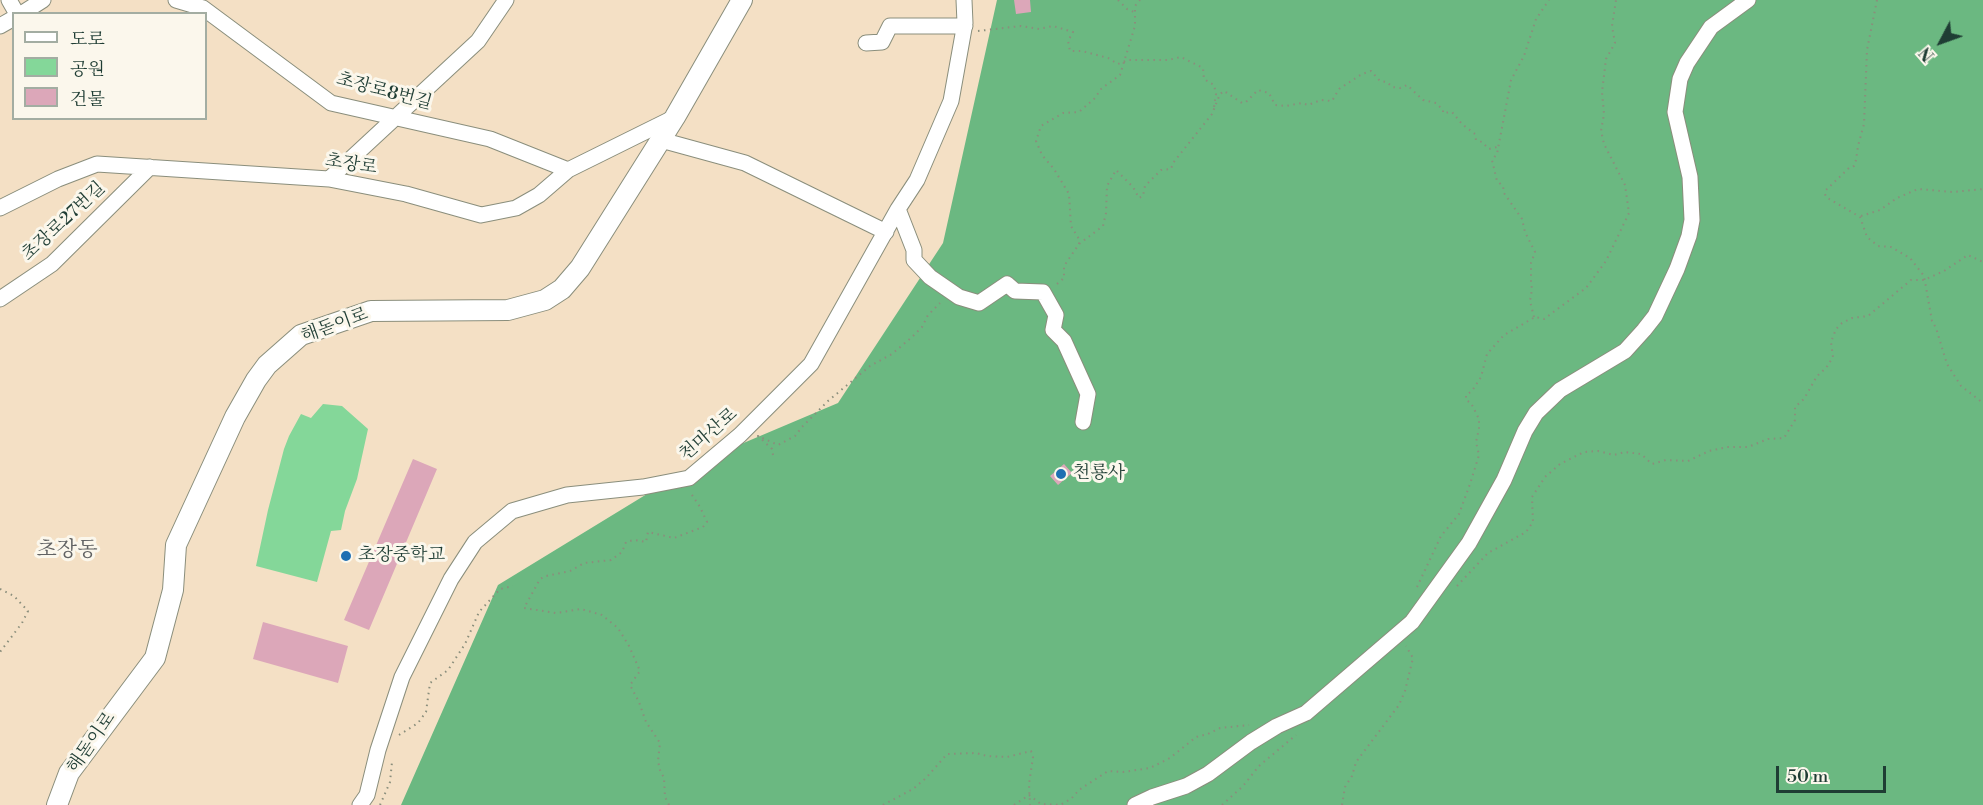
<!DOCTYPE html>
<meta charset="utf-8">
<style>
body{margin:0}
#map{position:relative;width:1983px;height:805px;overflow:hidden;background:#f4e0c5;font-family:"Libre Bodoni","Noto Serif KR",serif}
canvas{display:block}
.legend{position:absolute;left:12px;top:12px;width:195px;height:108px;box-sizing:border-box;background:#fbf7ec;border:2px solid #a3ada2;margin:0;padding:8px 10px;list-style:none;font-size:18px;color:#1f3d34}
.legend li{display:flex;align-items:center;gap:12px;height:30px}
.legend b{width:30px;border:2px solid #a3ada2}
.north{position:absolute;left:1911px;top:12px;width:60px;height:60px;-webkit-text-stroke:4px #fbf7ec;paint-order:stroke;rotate:229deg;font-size:16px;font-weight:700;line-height:24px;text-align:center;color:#1f3d34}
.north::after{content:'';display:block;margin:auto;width:21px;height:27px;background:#1f3d34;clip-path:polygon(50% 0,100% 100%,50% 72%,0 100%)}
.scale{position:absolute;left:1776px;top:766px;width:110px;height:27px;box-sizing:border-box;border:3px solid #1f3d34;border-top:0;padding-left:8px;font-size:18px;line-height:21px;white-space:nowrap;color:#1f3d34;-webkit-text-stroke:4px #fbf7ec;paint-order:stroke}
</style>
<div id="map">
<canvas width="1983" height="805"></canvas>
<ul class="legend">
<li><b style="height:8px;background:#fff"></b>도로</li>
<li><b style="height:16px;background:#84d799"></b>공원</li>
<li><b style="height:16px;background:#dca7b9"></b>건물</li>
</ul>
<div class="north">N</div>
<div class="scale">50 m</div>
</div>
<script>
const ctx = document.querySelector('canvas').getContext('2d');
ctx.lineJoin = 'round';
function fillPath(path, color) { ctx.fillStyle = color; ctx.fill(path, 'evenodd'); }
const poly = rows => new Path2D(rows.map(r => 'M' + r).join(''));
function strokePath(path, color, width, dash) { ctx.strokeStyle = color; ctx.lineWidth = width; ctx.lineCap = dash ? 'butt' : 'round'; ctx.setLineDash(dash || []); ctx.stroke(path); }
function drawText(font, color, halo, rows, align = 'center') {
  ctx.font = font + ' "Libre Bodoni","Noto Serif KR",serif'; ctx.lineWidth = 6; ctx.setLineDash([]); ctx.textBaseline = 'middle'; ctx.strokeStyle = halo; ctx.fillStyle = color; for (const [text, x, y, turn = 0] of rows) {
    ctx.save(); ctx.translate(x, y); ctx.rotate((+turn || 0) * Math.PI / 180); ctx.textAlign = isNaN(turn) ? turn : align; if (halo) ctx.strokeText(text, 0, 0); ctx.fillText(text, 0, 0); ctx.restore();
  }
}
fillPath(poly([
 [323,404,342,406,368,429,357,479,345,511,341,530,331,531,317,582,256,566,268,510,284,449,289,436,301,414,311,418]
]), '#84d799');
fillPath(poly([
 [997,0,1983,0,1983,805,401,805,498,585,701,461,838,403,943,243]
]), '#6bb881');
fillPath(poly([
 [1014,0,1030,0,1031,12,1016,14],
 [413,459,437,469,369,630,344,620],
 [1064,464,1072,473,1058,485,1050,476],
 [263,622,348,646,338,683,253,659]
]), '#dca7b9');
const minor = poly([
 [9,0,17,14],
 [176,0,203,8,331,103,490,139,568,170],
 [21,14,43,0],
 [0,26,14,18],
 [866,43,882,42,890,26,965,26],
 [661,140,745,163,886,232],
 [329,179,478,41,506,0],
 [0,208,58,179,97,164,329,179,406,194,481,215,516,208,539,195,568,170,675,117],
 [898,209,914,250,914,260,930,277,959,297,979,303,1007,284,1015,291,1043,292,1056,315,1053,330,1064,341,1088,394,1083,422],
 [0,299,52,264,150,167],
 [360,805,367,795,378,750,402,677,451,579,475,542,512,511,567,495,643,487,689,478,740,435,811,364,898,209,917,180,951,101,965,23,964,0],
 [1135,805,1152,797,1186,786,1208,774,1251,742,1277,726,1306,713,1412,622,1469,543,1504,480,1525,431,1536,413,1560,390,1625,351,1644,330,1655,316,1677,269,1689,236,1692,220,1690,177,1675,112,1680,79,1687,63,1711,27,1748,0]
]);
const major = poly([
 [57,805,69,773,155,658,173,590,176,545,235,417,256,380,267,365,301,335,371,311,508,310,545,300,562,289,580,268,675,117,742,0]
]);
strokePath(minor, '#8a8e7c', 17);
strokePath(major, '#8a8e7c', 22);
strokePath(poly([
 [1118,0,1127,9,1134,12],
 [1877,0,1867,50,1864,124,1858,146,1856,160,1854,166,1850,167,1826,190,1825,194,1826,197,1860,217,1867,237,1878,246,1891,247,1910,258,1924,276,1932,321,1936,328,1947,364,1961,386,1983,403],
 [978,31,1021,26,1039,29,1053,26,1073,32,1068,41,1070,51,1082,51,1108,58,1118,64,1128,60,1168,60,1181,57,1203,68,1204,79,1214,85,1216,94,1214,107],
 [1861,216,1880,210,1897,198,1918,189,1953,192,1983,189],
 [1079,244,1079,239,1071,226,1069,194,1054,169,1042,155,1036,141,1041,126,1063,113,1079,112,1095,98,1101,89,1120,75,1135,26,1135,6,1140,0],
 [1057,284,1064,278,1064,266,1079,244,1103,226,1106,213,1107,186,1116,170,1133,187,1139,198,1143,196,1145,186,1161,170,1171,169,1173,163,1212,114,1220,94,1224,91,1242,103,1246,102,1258,90,1269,93,1275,105,1286,106,1302,103,1308,105,1321,100,1332,101,1339,89,1362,74,1371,71,1380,81,1387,82,1392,87,1400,88,1407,85,1423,100,1436,103,1443,110,1443,113,1452,112,1462,124,1475,134,1476,140,1482,142,1489,149,1497,147],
 [1534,317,1530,301,1532,289,1531,283,1531,263,1535,252,1525,232,1522,219,1504,193,1503,186,1497,181,1492,160,1497,154,1511,80,1524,56,1536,19,1549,0],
 [773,455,772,449,758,436,778,445,795,436,802,427,828,401,870,366,892,354,912,337,922,327,928,315,940,303],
 [1457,586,1488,553,1526,532,1533,522,1532,497,1545,477,1560,464,1584,452,1598,451,1614,455,1625,452,1641,454,1652,464,1666,460,1688,461,1709,451,1727,447,1748,447,1768,439,1784,438,1795,420,1795,407,1804,399,1817,376,1826,368,1833,357,1831,342,1836,329,1842,323,1852,318,1868,316,1911,280,1924,280,1944,271,1968,255,1983,262],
 [1417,587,1441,536,1459,514,1470,484,1479,455,1476,442,1479,429,1479,419,1471,403,1466,400,1466,395,1472,391,1481,377,1487,354,1504,335,1535,317,1544,319,1586,288,1606,261,1629,213,1625,185,1604,144,1601,131,1604,114,1602,92,1606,59,1615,43,1612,26,1616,0],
 [0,589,14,596,28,611,22,623,0,652],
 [399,735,418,723,426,712,430,683,448,670,465,644,479,612,500,589,513,586],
 [380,805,390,782,392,762],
 [669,805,665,797,664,778,660,770,658,761,660,743,646,722,639,702,630,685,640,671,629,646,618,628,602,615,581,609,556,613,524,608,540,579,546,576,570,571,584,563,611,560,622,552,626,542,634,540,646,542,648,532,674,538,703,527,707,522,700,507,690,492],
 [883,805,913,789,926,778,947,754,976,753,987,756,1007,757,1031,751,1033,757,1029,784,1030,805],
 [1014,805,1029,795,1041,804,1060,805,1071,799,1079,790,1108,771,1123,772,1150,768,1170,758,1196,737,1208,734,1220,728,1249,725],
 [1222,805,1243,786,1259,766,1296,735],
 [1342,805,1345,787,1352,776,1356,762,1399,705,1405,691,1413,658,1406,646]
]), '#8a8e7c', 2, [1.5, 4.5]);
strokePath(minor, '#fff', 15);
strokePath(major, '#fff', 20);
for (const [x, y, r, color] of [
 [1061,474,6,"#1f6fb2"],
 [346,556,6,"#1f6fb2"]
]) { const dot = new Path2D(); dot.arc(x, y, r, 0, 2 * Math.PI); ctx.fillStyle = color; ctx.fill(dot); strokePath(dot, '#fbf7ec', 2); }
drawText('18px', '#1f3d34', '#fbf7ec', [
 ["초장로8번길",384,92,15],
 ["초장로",351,165,9],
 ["초장로27번길",64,222,-43],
 ["해돋이로",335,326,-20],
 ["천마산로",709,435,-41],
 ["해돋이로",92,743,-55]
]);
drawText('18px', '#1f3d34', '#fbf7ec', [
 ["천룡사",1073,474],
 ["초장중학교",358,556]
], 'left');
drawText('21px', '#616263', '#fbf7ec', [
 ["초장동",67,551]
]);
</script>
